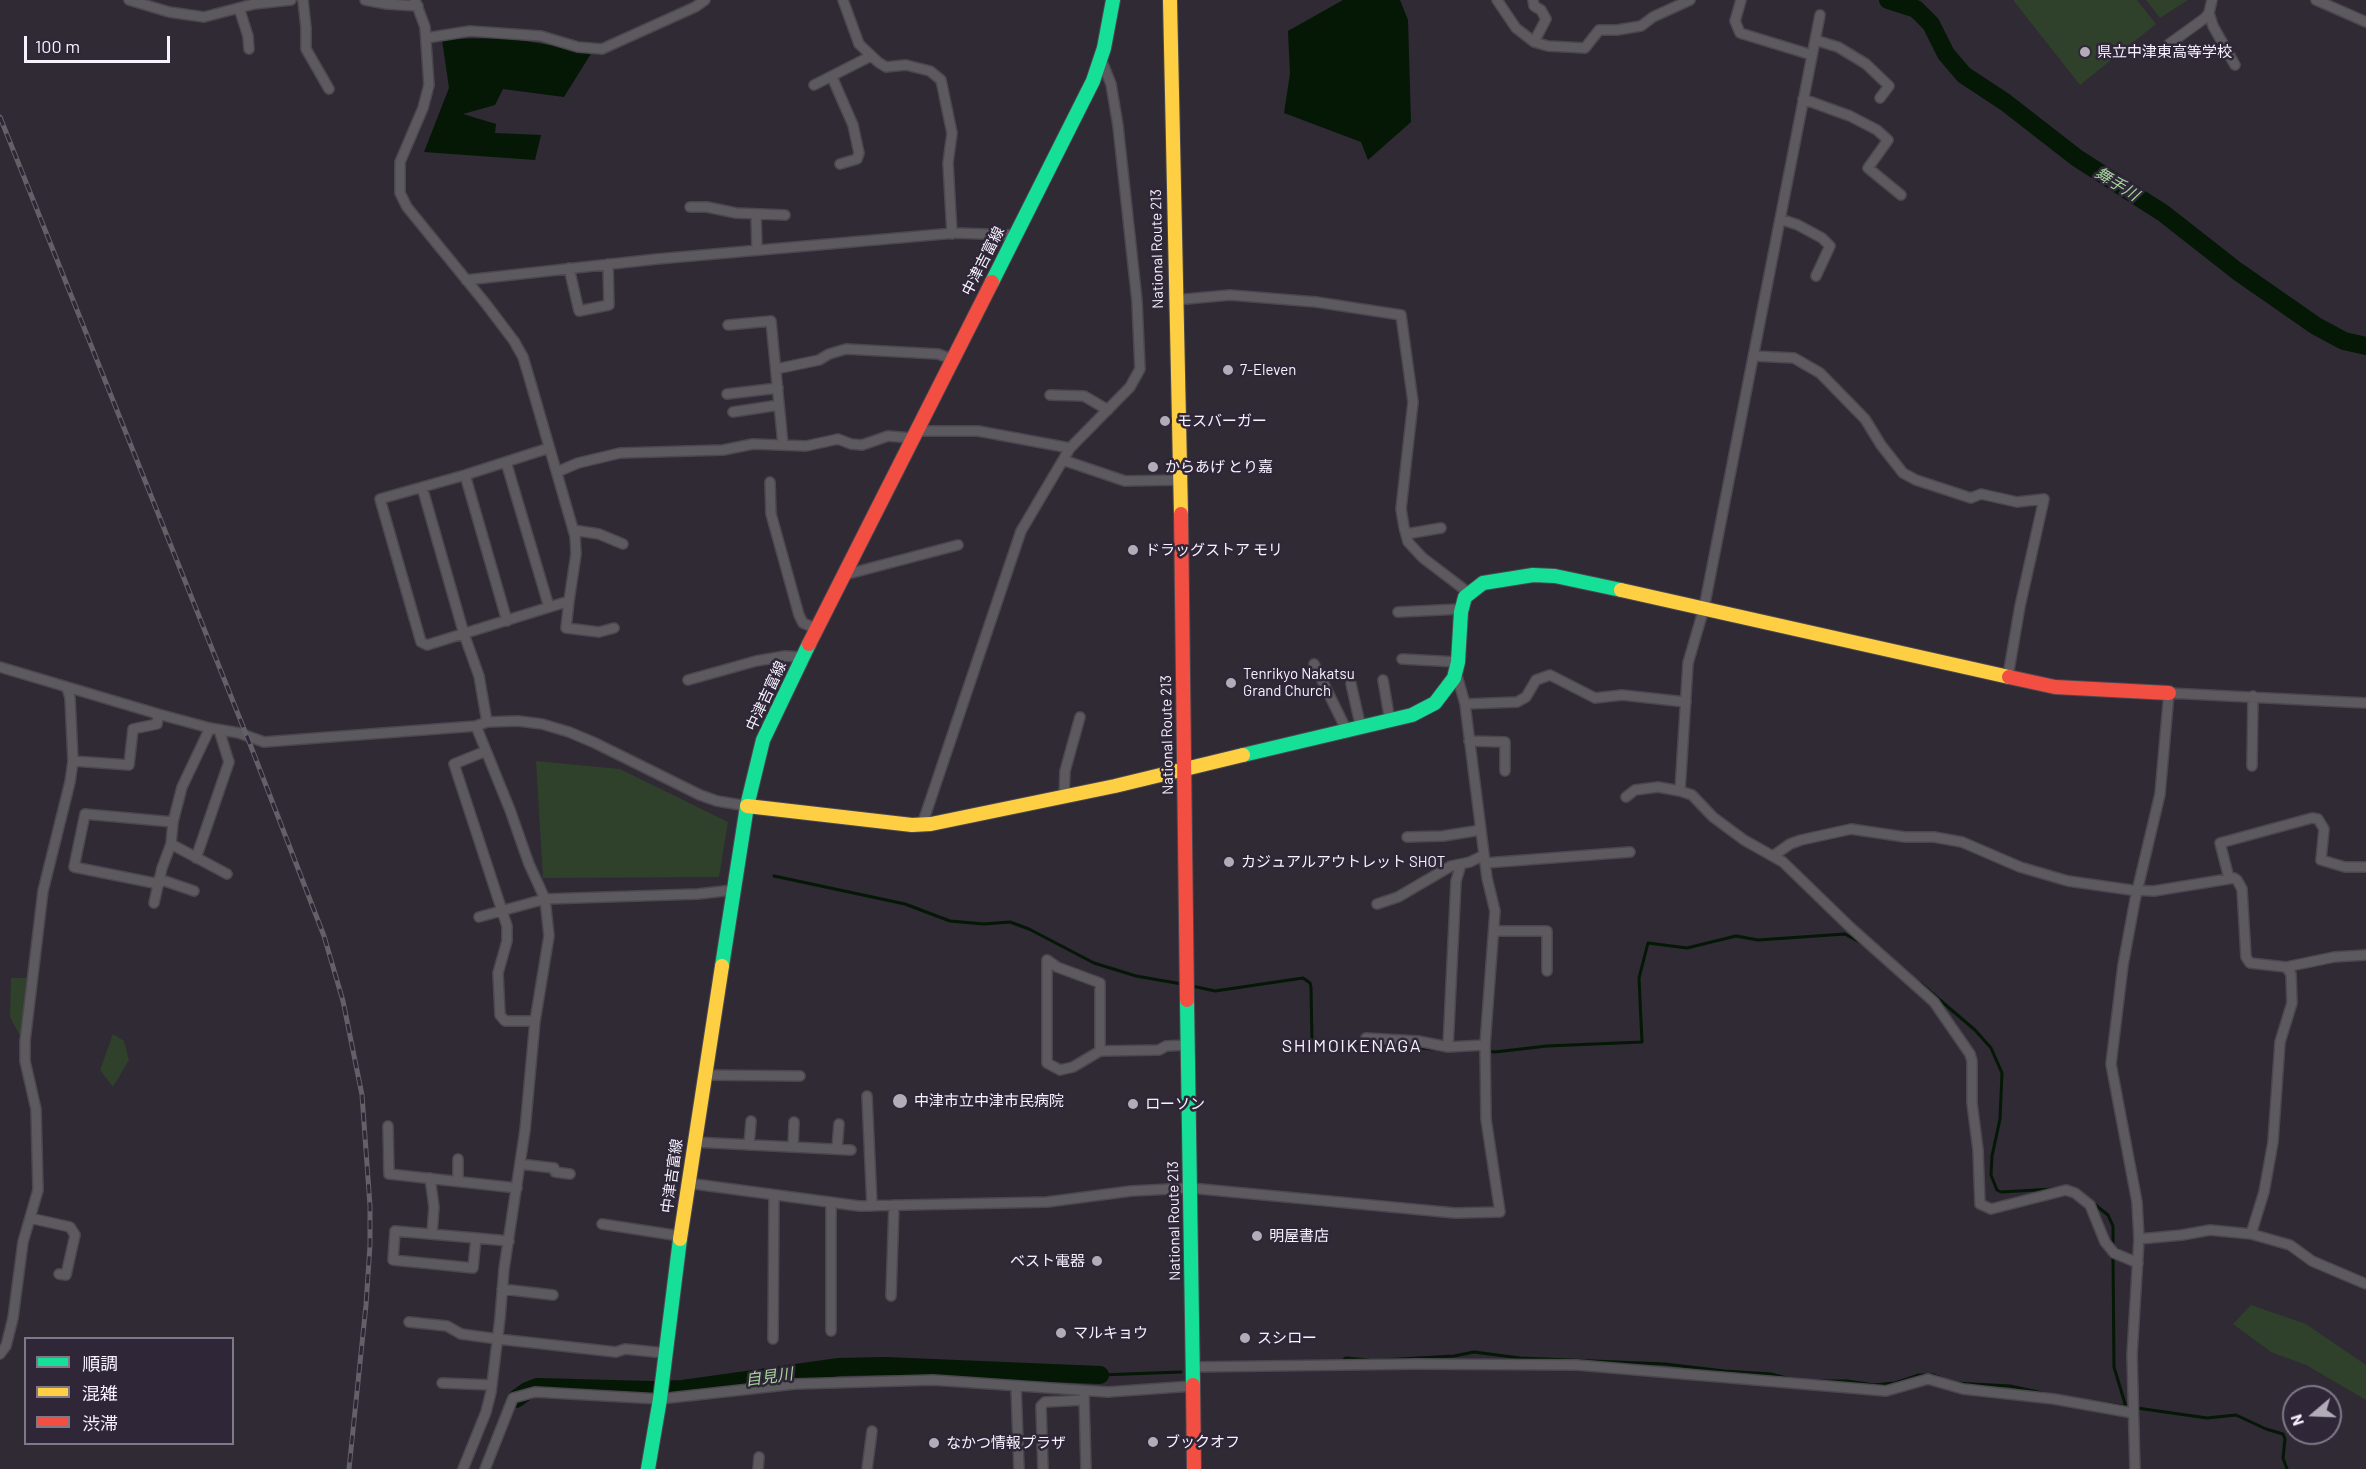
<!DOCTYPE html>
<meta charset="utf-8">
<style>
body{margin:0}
#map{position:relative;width:2366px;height:1469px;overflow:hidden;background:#2f2a34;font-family:Barlow,"Noto Sans JP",sans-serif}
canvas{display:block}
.legend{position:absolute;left:24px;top:1337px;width:210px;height:108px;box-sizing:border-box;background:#2f2638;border:2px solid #7f7887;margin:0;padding:8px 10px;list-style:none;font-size:18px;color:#f7f2fe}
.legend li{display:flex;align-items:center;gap:12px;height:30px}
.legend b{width:30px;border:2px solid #7f7887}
.north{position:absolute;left:2282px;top:1385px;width:60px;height:60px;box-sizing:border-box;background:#2f2638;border:2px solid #7f7887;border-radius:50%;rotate:251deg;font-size:16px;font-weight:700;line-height:24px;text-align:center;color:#f7f2fe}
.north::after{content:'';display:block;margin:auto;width:21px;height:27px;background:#b1acb7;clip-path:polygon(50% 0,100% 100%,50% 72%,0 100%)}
.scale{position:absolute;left:24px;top:36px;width:146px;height:27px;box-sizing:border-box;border:3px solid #f7f2fe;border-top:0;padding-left:8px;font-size:18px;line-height:21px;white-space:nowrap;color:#f7f2fe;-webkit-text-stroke:4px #2f2638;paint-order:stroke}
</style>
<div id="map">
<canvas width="2366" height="1469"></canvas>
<ul class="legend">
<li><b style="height:8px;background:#16e098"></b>順調</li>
<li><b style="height:8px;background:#ffcf43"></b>混雑</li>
<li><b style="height:8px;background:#f24e42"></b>渋滞</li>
</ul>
<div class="north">N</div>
<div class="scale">100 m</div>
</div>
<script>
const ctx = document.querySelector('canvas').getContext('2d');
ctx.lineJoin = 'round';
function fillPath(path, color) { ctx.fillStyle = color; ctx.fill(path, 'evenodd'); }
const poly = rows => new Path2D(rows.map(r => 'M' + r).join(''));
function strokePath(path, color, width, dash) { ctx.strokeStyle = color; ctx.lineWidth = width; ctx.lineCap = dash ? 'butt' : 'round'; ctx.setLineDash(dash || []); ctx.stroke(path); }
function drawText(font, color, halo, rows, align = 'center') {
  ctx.font = font + ' Barlow,"Noto Sans JP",sans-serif'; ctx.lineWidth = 5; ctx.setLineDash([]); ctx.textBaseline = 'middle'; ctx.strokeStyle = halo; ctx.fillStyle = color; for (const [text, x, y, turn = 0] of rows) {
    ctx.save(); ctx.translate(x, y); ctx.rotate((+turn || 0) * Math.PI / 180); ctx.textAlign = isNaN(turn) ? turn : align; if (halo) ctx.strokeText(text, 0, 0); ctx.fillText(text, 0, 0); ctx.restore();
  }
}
fillPath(poly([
 [2013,0,2137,0,2156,24,2080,85],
 [2146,0,2188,0,2160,18],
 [536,761,620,769,728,822,719,877,543,878],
 [11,978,27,978,22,1034,19,1034,10,1017],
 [113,1034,124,1041,129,1060,113,1087,100,1070],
 [2251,1305,2306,1324,2366,1365,2366,1400,2306,1365,2271,1352,2233,1324]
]), '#2f412a');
fillPath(poly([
 [1343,0,1400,0,1408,20,1411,122,1368,160,1361,142,1284,113,1290,74,1288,31],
 [507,38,592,52,564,97,503,89,495,105,463,114,496,124,495,133,541,135,535,160,424,152,449,88,442,39]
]), '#041805');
strokePath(poly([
 [774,876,905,904,950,921,984,924,1010,922,1029,929,1094,963,1136,976,1182,984],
 [1920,983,1975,1030,1991,1048,2002,1073,2000,1119,1992,1156,1991,1175,1997,1190,2001,1192,2053,1189],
 [1192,986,1215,991,1303,978,1310,983,1311,987,1312,1042,1316,1047,1360,1043,1434,1049],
 [1488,1051,1495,1052,1547,1046,1642,1042,1639,978,1648,943,1687,948,1736,936,1758,940,1845,934,1865,945],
 [2093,1203,2108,1215,2113,1226,2113,1248],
 [2113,1254,2114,1367,2126,1407],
 [1382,1360,1454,1356,1474,1352,1520,1358,1665,1364,1724,1371,1771,1374,1790,1379],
 [1341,1362,1346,1358,1369,1360],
 [1100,1375,1181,1372],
 [1817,1381,1847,1381,1874,1385,1895,1383,1919,1375,1933,1375,1943,1379],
 [1955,1383,2010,1386,2047,1394],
 [2109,1404,2207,1418,2236,1415,2266,1429,2283,1434,2285,1439,2283,1458,2287,1469]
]), '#041805', 3);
strokePath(poly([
 [1888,0,1916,9,1931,24,1946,54,1964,75,2005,102,2077,158,2163,213,2237,271,2316,326,2344,341,2366,346],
 [516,1399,527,1391,537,1387,651,1390,683,1389,839,1367,885,1366,1100,1375]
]), '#041805', 18);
const street = poly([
 [129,0,169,12,204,17,254,4,291,0],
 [303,0,306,28,306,49,329,89],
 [365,0,387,4,418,6],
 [415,0,425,27,429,85,423,108,400,162,400,193,407,207,486,304,514,341,523,357,529,377,575,536,576,554,569,601,427,645,421,642,380,499,465,475,549,448],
 [843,0,859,44,878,62,886,67,906,65,930,71,941,80,952,133,948,163,952,234],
 [1497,0,1516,28,1534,42,1548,46,1585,48,1599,30,1617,30,1641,26,1653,17,1690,0],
 [1533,0,1534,6,1541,10,1546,19,1534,42],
 [1741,0,1735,21,1740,33,1812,55],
 [2316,0,2366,22],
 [239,8,248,36,249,49],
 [2209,13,2213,26,2235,65],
 [426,38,470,31,541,36,578,47,602,49,695,7,705,0],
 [1815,40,1838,47,1866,64,1889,86,1880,98],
 [2169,44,2205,18,2209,13,2212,0],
 [832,77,853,125,859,153,857,159,840,164],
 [814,85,871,56],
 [1803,99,1850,116,1877,130,1888,140,1868,168,1901,195],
 [690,207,707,207,736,213,785,215],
 [756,214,757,250],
 [1780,219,1798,225,1822,238,1830,246,1816,276],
 [569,268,579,311,609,305,608,264],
 [466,280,657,259,955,233,1014,235],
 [1175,300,1230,295,1316,302,1401,315,1413,402,1401,509,1404,527,1408,542,1423,558,1469,593],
 [728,325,771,321,783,445],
 [1754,356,1794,358,1820,373,1865,419,1881,445,1903,473,1916,480,1971,498,1981,494,2017,502,2044,499,2020,606,2008,676],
 [776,369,819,360,829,354,846,349,938,354,952,359],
 [727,394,778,388],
 [1050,395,1084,396,1108,410],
 [733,412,779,405],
 [916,431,978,431,1070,448],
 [1063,460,1125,481,1180,480],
 [506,462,549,607],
 [557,472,578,463,620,453,723,450,753,444,806,446,838,439,851,444,862,445,888,436,912,438],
 [465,475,507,621],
 [770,482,771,514,799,615,803,623,817,629],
 [422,487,464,634,479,676,487,722],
 [573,530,599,534,623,544],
 [1406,534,1441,528],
 [844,575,958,545],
 [569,601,566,628,599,632,614,628],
 [1398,612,1461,609],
 [1402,659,1458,662],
 [1314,664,1347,731],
 [0,667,158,714,210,728,239,733,264,742,476,726,487,722,518,721,542,724,569,732,595,743,700,795,717,801,747,806],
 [688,680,756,661,785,656,803,657],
 [1383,680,1390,721],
 [1351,684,1361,728],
 [1465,704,1517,702,1526,697,1536,680,1550,675,1595,698,1622,695,1686,702],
 [476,726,510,810,529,864,545,899,479,917],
 [210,728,182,787,173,822,171,844,227,874],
 [1469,741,1505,742,1505,771],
 [486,751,454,764,507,926,507,941,498,973,500,1015,505,1021,535,1021],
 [73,761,129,765,133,729,157,724,158,714],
 [2252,766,2253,696],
 [1680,791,1688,663,1704,608,1820,15],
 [1626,797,1635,790,1658,787,1680,791,1692,795,1713,817,1744,840,1783,862,1850,927,1934,1002,1970,1054,1972,1061,1972,1103,1978,1150,1980,1204,1991,1209,2066,1190,2075,1193,2090,1205,2105,1242,2114,1253,2138,1263],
 [1064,798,1065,771,1080,717],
 [922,825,1021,531,1070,448,1130,387,1140,369,1137,301,1118,126,1111,84,1101,59],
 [1407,837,1443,836,1481,830],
 [1773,856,1790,844,1801,840,1851,829,1905,837,1934,837,1962,842,2020,867,2068,881,2131,890,2154,891,2234,878,2237,880,2242,889,2246,957,2250,963,2286,967,2334,957,2366,955],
 [196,858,229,762,219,730],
 [1485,863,1630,852],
 [1461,864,1456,881,1448,1047,1485,1045],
 [2229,878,2220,843,2312,818,2318,819,2324,829,2321,860,2345,867,2366,867],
 [159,879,194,891],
 [159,884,74,867,85,814,173,822],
 [154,903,162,868,171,844],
 [1377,904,1398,897,1451,866,1470,862,1484,855],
 [1494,931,1547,931,1547,971],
 [1366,1038,1418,1041,1448,1047],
 [1100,1051,1100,983,1057,967,1047,960,1047,1063,1060,1070,1073,1067,1100,1051,1159,1050,1166,1046,1188,1045],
 [704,1075,800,1076],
 [867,1096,872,1206],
 [388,1126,389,1174,517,1188],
 [694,1142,851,1150],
 [749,1145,751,1121],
 [793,1147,794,1122],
 [837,1149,839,1124],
 [458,1159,458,1181],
 [520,1164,554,1168,555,1172,570,1174],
 [430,1178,434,1207,432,1234],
 [687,1183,859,1206,1047,1202,1131,1191,1190,1188,1455,1213,1500,1212,1486,1119,1485,1045,1495,911,1487,878,1465,704,1456,672],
 [831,1202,831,1331],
 [30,1218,70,1227,75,1235,66,1275,59,1274],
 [602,1224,680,1236],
 [2251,1234,2264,1192,2273,1142,2280,1042,2292,1003,2291,974,2286,967],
 [476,1238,473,1268,393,1260,395,1231,476,1238,509,1241],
 [2139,1239,2182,1235,2210,1230,2251,1234,2290,1245,2312,1261,2366,1284],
 [502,1289,553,1295],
 [891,1296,894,1205],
 [409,1322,447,1326,461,1334,498,1339,616,1352,625,1349,665,1353],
 [773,1339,774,1195],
 [0,1354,6,1346,13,1318,23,1242,38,1190,36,1109,25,1061,25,1041,43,891,70,782,73,761,70,698,67,688],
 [1192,1367,1416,1364,1577,1365,1886,1391,1928,1379,1963,1389,2054,1399,2133,1413],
 [442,1383,492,1385],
 [1016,1386,1019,1469],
 [1084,1396,1086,1469],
 [463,1469,486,1412,491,1392,500,1318,504,1269,525,1130,535,1021,549,936,545,899,698,894,733,890],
 [485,1469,513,1398,535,1392,660,1399,795,1384,933,1380,1108,1392,1193,1386],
 [758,1469,759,1457],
 [867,1469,872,1431],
 [1043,1469,1041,1406,1045,1402,1084,1400],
 [2135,1469,2132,1355,2139,1239,2137,1202,2111,1064,2123,965,2135,900,2160,794,2169,693,2366,703]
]);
const fast = poly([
 [992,282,1093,81,1104,48,1113,0],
 [1243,755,1412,715,1435,703,1454,678,1458,662,1461,612,1465,597,1483,583,1533,575,1555,576,1621,590],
 [722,966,747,806,763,740,809,644],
 [1187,1000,1193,1385],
 [648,1469,660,1399,680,1239]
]);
const slow = poly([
 [1170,0,1181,514],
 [1621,590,2009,677],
 [747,806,912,825,931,824,1115,786,1243,755],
 [680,1239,722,966]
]);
const jam = poly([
 [1181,514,1187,1000],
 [809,644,992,282],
 [2009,677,2055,687,2169,693],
 [1193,1385,1194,1469]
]);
strokePath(street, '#4b474f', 12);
strokePath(fast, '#4b474f', 16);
strokePath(slow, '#4b474f', 16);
strokePath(jam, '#4b474f', 16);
strokePath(street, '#5d5a5f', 9);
strokePath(fast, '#16e098', 14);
strokePath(slow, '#ffcf43', 14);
strokePath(jam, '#f24e42', 14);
const rail = poly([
 [0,117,250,744,324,936,343,1001,362,1095,370,1206,370,1245,366,1305,349,1469]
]);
strokePath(rail, '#636067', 5);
strokePath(rail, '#2f2638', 3, [9]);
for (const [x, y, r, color] of [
 [2085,52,6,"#b1acb7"],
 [1228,370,6,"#b1acb7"],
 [1165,421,6,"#b1acb7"],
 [1153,467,6,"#b1acb7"],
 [1133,550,6,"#b1acb7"],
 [1231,683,6,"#b1acb7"],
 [1229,862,6,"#b1acb7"],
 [900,1101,8,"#b1acb7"],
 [1133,1104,6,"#b1acb7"],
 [1257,1236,6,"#b1acb7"],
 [1097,1261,6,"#b1acb7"],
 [1061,1333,6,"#b1acb7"],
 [1245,1338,6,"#b1acb7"],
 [1153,1442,6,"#b1acb7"],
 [934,1443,6,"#b1acb7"]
]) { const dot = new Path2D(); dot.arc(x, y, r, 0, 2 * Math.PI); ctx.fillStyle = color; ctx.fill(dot); strokePath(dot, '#2f2638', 2); }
drawText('15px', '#f7f2fe', '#2f2638', [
 ["県立中津東高等学校",2097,52],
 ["7-Eleven",1240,370],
 ["モスバーガー",1177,421],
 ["からあげ とり嘉",1165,467],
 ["ドラッグストア モリ",1145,550],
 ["Tenrikyo Nakatsu",1243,674],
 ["Grand Church",1243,691],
 ["カジュアルアウトレット SHOT",1241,862],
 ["中津市立中津市民病院",914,1101],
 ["ローソン",1145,1104],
 ["明屋書店",1269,1236],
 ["ベスト電器",1085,1261,"right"],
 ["マルキョウ",1073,1333],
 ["スシロー",1257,1338],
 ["ブックオフ",1165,1442],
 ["なかつ情報プラザ",946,1443]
], 'left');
drawText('15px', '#f7f2fe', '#2f2638', [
 ["National Route 213",1157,249,-91],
 ["中津吉富線",983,261,-63],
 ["中津吉富線",766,696,-65],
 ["National Route 213",1167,735,-91],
 ["中津吉富線",672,1176,-82],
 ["National Route 213",1174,1221,-91]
]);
drawText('italic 16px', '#a6d699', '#2f2638', [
 ["舞手川",2117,184,32],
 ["自見川",769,1377,-8]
]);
ctx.letterSpacing = '1.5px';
drawText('18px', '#f7f2fe', '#2f2638', [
 ["SHIMOIKENAGA",1352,1046]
]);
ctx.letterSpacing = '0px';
</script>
